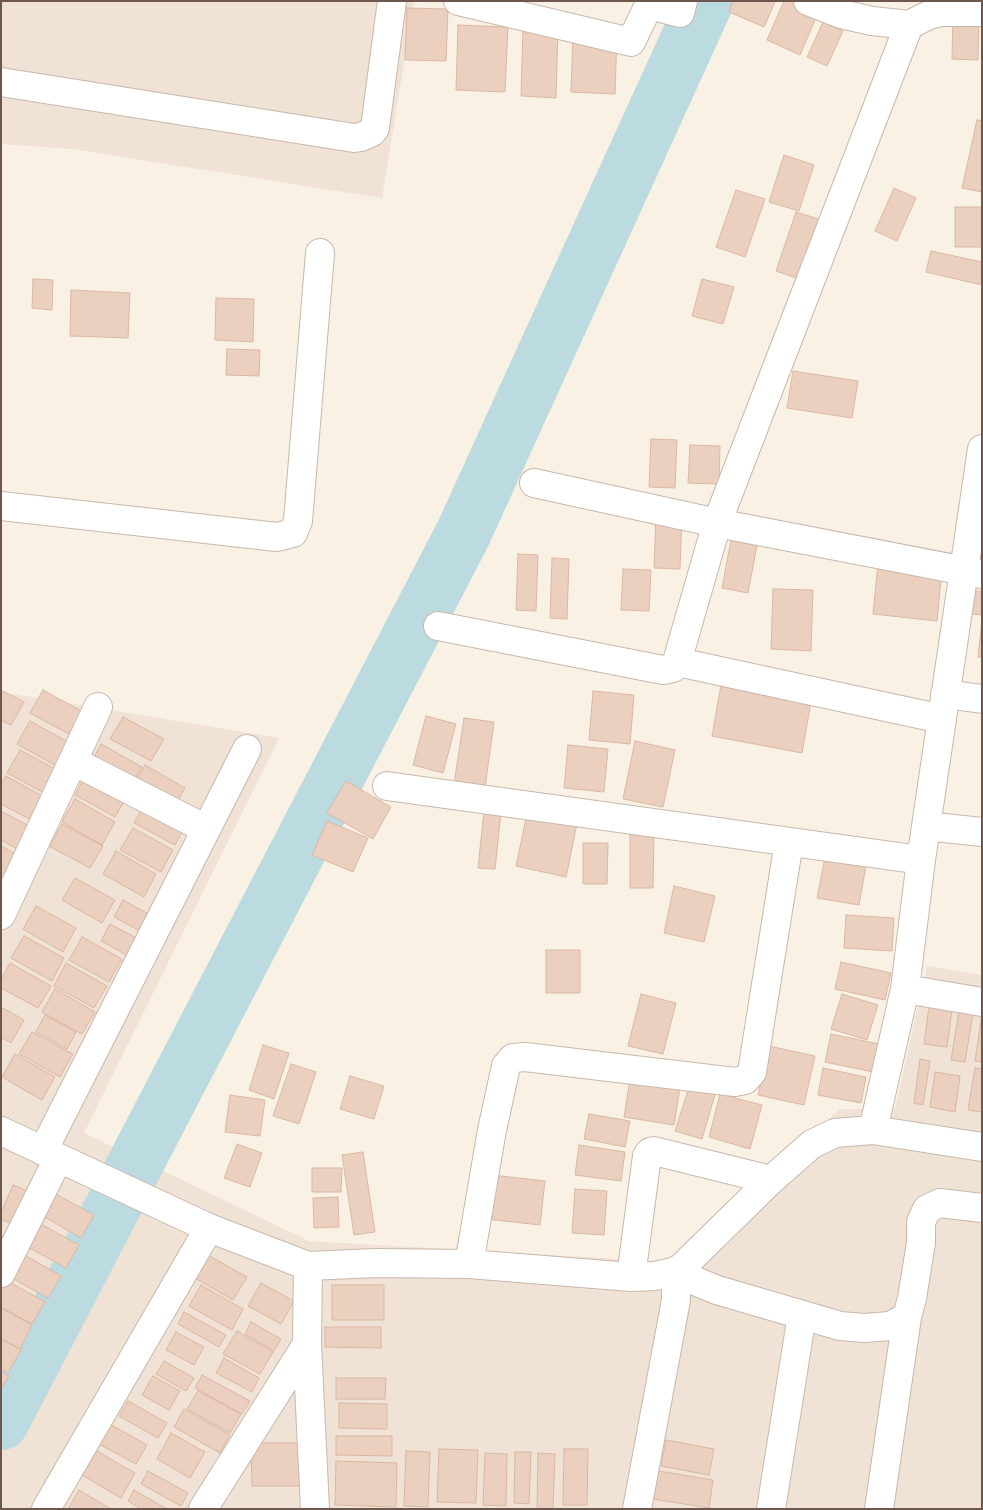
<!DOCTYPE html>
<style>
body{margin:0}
#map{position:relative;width:983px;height:1510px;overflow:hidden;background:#f9f1e4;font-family:"Nunito Sans",sans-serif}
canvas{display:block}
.frame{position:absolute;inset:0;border:2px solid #6e584d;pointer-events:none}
</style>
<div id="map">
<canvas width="983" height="1510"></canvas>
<div class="frame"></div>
</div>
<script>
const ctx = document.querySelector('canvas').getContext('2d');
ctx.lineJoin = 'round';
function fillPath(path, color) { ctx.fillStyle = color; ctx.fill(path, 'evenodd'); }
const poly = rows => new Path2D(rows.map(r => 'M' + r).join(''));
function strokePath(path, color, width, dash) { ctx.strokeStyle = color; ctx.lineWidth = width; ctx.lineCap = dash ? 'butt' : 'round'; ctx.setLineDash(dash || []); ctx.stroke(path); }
fillPath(poly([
 [1,1,414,1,382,198,72,149,1,144],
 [1,692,279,738,84,1133,309,1241,669,1262,840,1109,895,1109,927,966,982,975,982,1509,1,1509]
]), '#f0e2d4');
strokePath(poly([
 [1,1422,463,534,706,1]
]), '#bcdbe0', 56);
const building = poly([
 [733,1,774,1,775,2,764,27,729,12,733,1],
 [784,1,791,1,818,13,800,55,767,40,784,1],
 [407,8,448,9,446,61,405,60,407,8],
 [953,13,979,14,978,60,952,59,953,13],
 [823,22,843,31,827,66,807,57,823,22],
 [458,25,508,27,505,92,456,90,458,25],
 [523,29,558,30,556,98,521,96,523,29],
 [573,32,617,34,615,94,571,92,573,32],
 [977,120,982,121,982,192,962,188,977,120],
 [784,155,814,165,799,211,769,202,784,155],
 [894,188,916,198,897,241,875,231,894,188],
 [736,190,765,199,745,257,716,247,736,190],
 [955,207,982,207,982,247,955,247,955,207],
 [796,212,825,221,805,281,776,271,796,212],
 [931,251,982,262,982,285,926,272,931,251],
 [33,279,53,280,52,310,32,308,33,279],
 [702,279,734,287,723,324,692,316,702,279],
 [71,290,130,293,128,338,70,336,71,290],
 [216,298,254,299,253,342,215,340,216,298],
 [227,349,260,350,259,376,226,375,227,349],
 [793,371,858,381,852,418,787,408,793,371],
 [651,439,677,440,675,488,649,487,651,439],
 [690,445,720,446,719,484,688,483,690,445],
 [656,515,682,516,680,569,654,568,656,515],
 [731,540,757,545,748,593,722,588,731,540],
 [518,554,538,555,536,611,516,610,518,554],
 [552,558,569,559,567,619,550,618,552,558],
 [878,563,942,570,937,621,873,614,878,563],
 [623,569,651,570,649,611,621,610,623,569],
 [773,589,813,590,811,651,771,649,773,589],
 [974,591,982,591,982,615,972,614,974,591],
 [982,619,982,657,978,657,982,619],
 [722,679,812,696,802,753,712,736,722,679],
 [1,690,24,702,11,725,1,720,1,690],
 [43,690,83,712,71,735,30,713,43,690],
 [593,691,634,695,630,744,589,740,593,691],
 [426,716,456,724,443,773,413,765,426,716],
 [123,717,164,739,151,761,110,739,123,717],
 [464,718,494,722,485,788,454,784,464,718],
 [30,721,70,743,58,767,17,744,30,721],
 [635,741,675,750,663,807,623,799,635,741],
 [101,744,142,767,129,789,89,767,101,744],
 [568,745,608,749,604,792,564,788,568,745],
 [20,750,61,772,48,795,7,773,20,750],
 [145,765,185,788,173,810,132,788,145,765],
 [87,772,128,794,115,817,75,795,87,772],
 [6,776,46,798,33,821,1,804,1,784,6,776],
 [346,781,391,807,373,839,327,813,346,781],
 [75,799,115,822,102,845,62,822,75,799],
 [147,800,187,823,175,845,134,823,147,800],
 [1,811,31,827,19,850,1,840,1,811],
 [484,811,501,813,495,869,478,868,484,811],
 [527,814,577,824,566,877,516,866,527,814],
 [327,821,368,838,353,872,312,855,327,821],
 [62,824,103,846,90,868,49,846,62,824],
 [133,828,173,850,161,872,120,850,133,828],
 [630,833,654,834,653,888,630,888,630,833],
 [583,843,608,843,607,884,583,884,583,843],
 [1,846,19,856,6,879,1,876,1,846],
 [116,851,156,874,144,897,103,874,116,851],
 [826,852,867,860,859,905,817,898,826,852],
 [75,878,115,900,102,923,62,900,75,878],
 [674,886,715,896,704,942,664,933,674,886],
 [123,900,154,917,145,934,114,917,123,900],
 [36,906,76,928,63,952,23,929,36,906],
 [846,915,894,918,892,951,844,948,846,915],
 [110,924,142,941,132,958,101,941,110,924],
 [24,936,64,958,52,981,11,958,24,936],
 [82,937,122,959,109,982,69,960,82,937],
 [546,950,580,950,580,993,546,993,546,950],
 [841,962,891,973,885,1000,835,989,841,962],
 [10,963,51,986,38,1008,1,988,1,980,10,963],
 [66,963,107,986,94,1008,54,986,66,963],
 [55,989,95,1012,82,1034,42,1012,55,989],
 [641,994,676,1003,663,1054,628,1046,641,994],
 [842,994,878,1005,867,1040,831,1029,842,994],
 [929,1006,952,1010,947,1047,924,1044,929,1006],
 [1,1007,24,1020,11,1043,1,1037,1,1007],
 [959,1011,973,1013,965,1062,951,1060,959,1011],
 [982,1014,982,1062,975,1061,982,1014],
 [45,1015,76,1032,67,1049,36,1032,45,1015],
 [32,1032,73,1054,60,1077,19,1054,32,1032],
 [831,1034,879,1044,873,1072,825,1062,831,1034],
 [263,1045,289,1053,274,1099,249,1090,263,1045],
 [769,1046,815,1056,804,1105,758,1095,769,1046],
 [15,1054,55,1077,42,1100,2,1077,15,1054],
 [920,1059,930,1061,923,1105,914,1103,920,1059],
 [291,1064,316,1072,299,1124,273,1116,291,1064],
 [823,1068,866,1077,861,1103,818,1095,823,1068],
 [975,1068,982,1069,982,1112,968,1110,975,1068],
 [935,1072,960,1076,955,1112,930,1107,935,1072],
 [350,1076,384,1086,374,1119,340,1109,350,1076],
 [630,1079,680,1087,674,1125,624,1117,630,1079],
 [690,1084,716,1091,702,1139,675,1131,690,1084],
 [720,1094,762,1105,750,1149,709,1137,720,1094],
 [230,1095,265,1100,260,1136,225,1132,230,1095],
 [589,1114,630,1121,625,1147,584,1139,589,1114],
 [237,1144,262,1153,250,1187,224,1178,237,1144],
 [579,1145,625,1152,621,1181,575,1175,579,1145],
 [363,1152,375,1232,354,1235,342,1155,363,1152],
 [312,1168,342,1168,341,1192,312,1192,312,1168],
 [492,1175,545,1181,540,1225,486,1219,492,1175],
 [13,1185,33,1193,19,1227,1,1219,1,1213,13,1185],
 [575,1189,607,1191,604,1235,572,1233,575,1189],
 [54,1193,94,1215,81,1238,41,1215,54,1193],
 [338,1197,339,1227,314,1228,313,1198,338,1197],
 [39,1223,79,1245,66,1268,26,1246,39,1223],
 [21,1253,61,1276,48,1298,8,1276,21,1253],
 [206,1254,247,1277,233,1300,193,1277,206,1254],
 [4,1279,45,1302,32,1324,1,1307,1,1284,4,1279],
 [261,1283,294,1301,281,1324,248,1306,261,1283],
 [201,1285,243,1309,232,1330,189,1306,201,1285],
 [332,1285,384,1285,384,1320,332,1320,332,1285],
 [1,1308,32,1325,20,1349,1,1338,1,1308],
 [184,1312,226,1335,219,1347,178,1324,184,1312],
 [251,1322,281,1339,274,1351,245,1334,251,1322],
 [325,1327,381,1327,381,1348,325,1347,325,1327],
 [237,1331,273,1352,260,1374,223,1354,237,1331],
 [176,1332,204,1347,194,1365,166,1350,176,1332],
 [1,1339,21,1350,8,1373,1,1369,1,1339],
 [224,1358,259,1378,252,1392,216,1373,224,1358],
 [164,1361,194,1378,186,1391,156,1374,164,1361],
 [1,1372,9,1376,1,1389,1,1372],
 [202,1375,250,1401,242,1414,195,1388,202,1375],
 [153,1376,180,1391,169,1410,142,1395,153,1376],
 [336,1378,386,1378,385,1399,336,1399,336,1378],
 [198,1391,241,1414,230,1433,187,1409,198,1391],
 [128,1401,167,1423,158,1438,119,1416,128,1401],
 [339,1403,387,1404,387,1429,339,1428,339,1403],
 [184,1409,230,1435,220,1453,174,1427,184,1409],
 [108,1423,147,1445,136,1464,97,1443,108,1423],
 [171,1433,205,1452,190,1478,157,1459,171,1433],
 [336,1436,392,1436,392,1456,336,1455,336,1436],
 [666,1440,714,1449,709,1475,661,1466,666,1440],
 [251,1443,300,1443,300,1486,252,1486,251,1443],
 [439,1449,478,1450,476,1503,437,1502,439,1449],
 [564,1449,588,1449,587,1505,563,1505,564,1449],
 [95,1450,135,1473,121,1498,80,1474,95,1450],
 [406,1451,430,1452,428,1507,404,1506,406,1451],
 [515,1452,531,1452,529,1504,514,1503,515,1452],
 [485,1453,507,1454,506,1506,483,1505,485,1453],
 [538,1453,555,1454,553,1509,537,1509,538,1453],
 [336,1461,397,1463,396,1507,335,1505,336,1461],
 [148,1471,188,1493,181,1506,141,1484,148,1471],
 [658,1471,713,1480,709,1508,653,1499,658,1471],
 [79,1490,111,1509,68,1509,79,1490],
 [134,1490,167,1509,141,1509,128,1501,134,1490]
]);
fillPath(building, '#ebd0bf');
strokePath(building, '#dbb7a2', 1);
const minor = poly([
 [458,1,631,42,649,5,680,13,683,1],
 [808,1,841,14,872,21,909,25],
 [1,82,354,138,361,137,372,132,375,128,392,1],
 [534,483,717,523,981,574],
 [1,506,277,537,293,533,298,521,320,253],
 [438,626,663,670,673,668,676,665,717,523,909,25,929,15,941,12,982,12],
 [678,662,942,719],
 [945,694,982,699],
 [73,761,206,829],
 [387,786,921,860,982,449],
 [926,826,982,832],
 [1,915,98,707],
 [905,989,921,860],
 [873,1130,905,989,982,1002],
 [1,1131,209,1228,308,1266,307,1344,315,1509],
 [43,1151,247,749],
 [469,1264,492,1130,506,1066,513,1058,525,1057,735,1082,745,1080,752,1072,789,842],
 [308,1266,376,1263,469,1264,631,1277,655,1276,673,1272,681,1268,771,1180,812,1144,835,1133,873,1130,982,1147],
 [673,1272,717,1290,840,1326,864,1328,890,1326,907,1317,912,1298,921,1243,921,1222,927,1209,940,1203,982,1208],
 [1,1273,58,1159],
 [631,1277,647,1156,650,1152,654,1151,771,1180],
 [46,1509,209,1228],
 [203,1509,307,1344],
 [637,1509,676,1300,676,1286,673,1272],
 [771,1509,802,1315],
 [879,1509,907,1317]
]);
strokePath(minor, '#c8b8ac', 30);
strokePath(minor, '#fff', 28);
</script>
